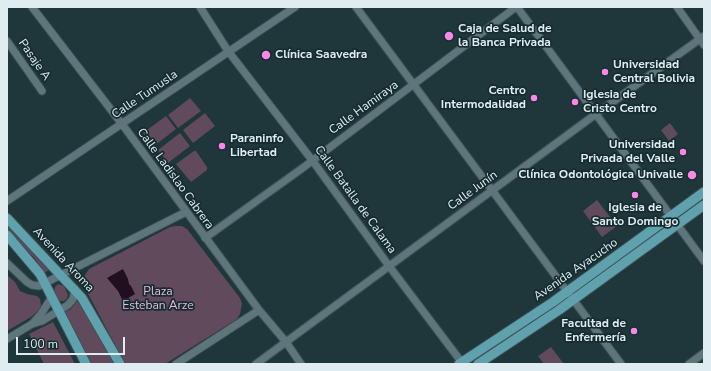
<!DOCTYPE html>
<meta charset="utf-8">
<style>
body{margin:0}
#map{position:relative;width:711px;height:371px;overflow:hidden;background:#1f363a;font-family:"Nunito Sans",sans-serif}
canvas{display:block}
.frame{position:absolute;inset:0;border:8px solid #e0edf0;pointer-events:none}
.scale{position:absolute;left:16px;top:337px;width:109px;height:18px;box-sizing:border-box;border:2px solid #e0edf0;border-top:0;padding-left:5px;font-size:12px;line-height:14px;white-space:nowrap;color:#e0edf0;-webkit-text-stroke:3px #152c30;paint-order:stroke}
</style>
<div id="map">
<canvas width="711" height="371"></canvas>
<div class="frame"></div>
<div class="scale">100 m</div>
</div>
<script>
const ctx = document.querySelector('canvas').getContext('2d');
ctx.lineJoin = 'round';
function fillPath(path, color) { ctx.fillStyle = color; ctx.fill(path, 'evenodd'); }
const poly = rows => new Path2D(rows.map(r => 'M' + r).join(''));
function strokePath(path, color, width, dash) { ctx.strokeStyle = color; ctx.lineWidth = width; ctx.lineCap = dash ? 'butt' : 'round'; ctx.setLineDash(dash || []); ctx.stroke(path); }
function drawText(font, color, halo, rows, align = 'center') {
  ctx.font = font + ' "Nunito Sans",sans-serif'; ctx.lineWidth = 3.5; ctx.setLineDash([]); ctx.textBaseline = 'middle'; ctx.strokeStyle = halo; ctx.fillStyle = color; for (const [text, x, y, turn = 0] of rows) {
    ctx.save(); ctx.translate(x, y); ctx.rotate((+turn || 0) * Math.PI / 180); ctx.textAlign = isNaN(turn) ? turn : align; if (halo) ctx.strokeText(text, 0, 0); ctx.fillText(text, 0, 0); ctx.restore();
  }
}
fillPath(poly([
 [190,98,201,111,178,128,168,115],
 [205,113,215,126,193,143,183,130],
 [166,116,176,129,154,146,143,133],
 [670,123,678,134,669,141,661,130],
 [180,133,190,146,168,163,158,150],
 [194,151,196,151,207,167,207,170,191,182,176,164],
 [597,200,617,226,602,237,583,211],
 [7,223,49,270,44,273,36,260,7,229],
 [175,226,182,226,187,229,240,298,242,304,240,314,237,319,165,364,125,364,83,284,83,278,89,269,170,227],
 [7,275,15,282,20,291,27,294,37,296,40,299,41,305,40,309,31,317,7,331],
 [58,284,64,286,68,295,67,298,64,301,59,301,54,291,55,287],
 [77,301,84,308,114,364,91,364,65,312,71,309],
 [53,322,75,364,44,364,29,334],
 [551,347,564,364,544,364,538,356]
]), '#604a5c');
fillPath(poly([
 [123,269,128,279,129,284,131,286,135,294,123,301,118,291,107,278]
]), '#210e1e');
const minor = poly([
 [32,7,122,124,259,310,286,342,301,364],
 [200,7,228,51,312,160,389,266,463,364],
 [356,7,621,364],
 [517,7,704,261],
 [677,7,704,45],
 [7,41,42,91],
 [7,201,295,7],
 [205,238,304,167,516,7],
 [7,263,27,282,32,285,39,286,186,212],
 [32,324,41,314,52,297],
 [7,339,32,324,42,321,68,305,73,299,75,289],
 [176,364,259,310],
 [256,364,596,114,704,36],
 [689,364,704,353]
]);
const major = poly([
 [7,218,82,298,120,364],
 [7,235,40,274,86,364],
 [459,364,553,302,704,192],
 [478,364,559,310,704,205]
]);
strokePath(minor, '#3f5357', 9);
strokePath(major, '#3f5357', 11);
strokePath(minor, '#5e767b', 7);
strokePath(major, '#5fa2ae', 9);
for (const [x, y, r, color] of [
 [449,36,5,"#f987e8"],
 [266,55,5,"#f987e8"],
 [605,72,4,"#f987e8"],
 [534,98,4,"#f987e8"],
 [575,102,4,"#f987e8"],
 [222,146,4,"#f987e8"],
 [683,152,4,"#f987e8"],
 [692,175,5,"#f987e8"],
 [635,195,4,"#f987e8"],
 [634,331,4,"#f987e8"]
]) { const dot = new Path2D(); dot.arc(x, y, r, 0, 2 * Math.PI); ctx.fillStyle = color; ctx.fill(dot); strokePath(dot, '#152c30', 1.5); }
drawText('bold 12px', '#e0edf0', '#152c30', [
 ["Caja de Salud de",458,29],
 ["la Banca Privada",458,43],
 ["Clínica Saavedra",275,55],
 ["Universidad",613,65],
 ["Central Bolivia",613,79],
 ["Centro",526,91,"right"],
 ["Intermodalidad",526,105,"right"],
 ["Iglesia de",583,95],
 ["Cristo Centro",583,109],
 ["Paraninfo",230,139],
 ["Libertad",230,153],
 ["Universidad",675,145,"right"],
 ["Privada del Valle",675,159,"right"],
 ["Clínica Odontológica Univalle",683,175,"right"],
 ["Iglesia de",635,208,"center"],
 ["Santo Domingo",635,222,"center"],
 ["Facultad de",626,324,"right"],
 ["Enfermería",626,338,"right"]
], 'left');
drawText('12px', '#e0edf0', '#152c30', [
 ["Pasaje A",34,60,55],
 ["Calle Tumusla",145,95,-34],
 ["Calle Hamiraya",364,108,-36],
 ["Calle Ladislao Cabrera",175,179,54],
 ["Calle Junín",473,191,-36],
 ["Calle Batalla de Calama",355,200,54],
 ["Avenida Aroma",63,260,47],
 ["Avenida Ayacucho",576,270,-35]
]);
drawText('12px', '#e9bae0', '#152c30', [
 ["Plaza",158,292],
 ["Esteban Arze",158,306]
]);
</script>
